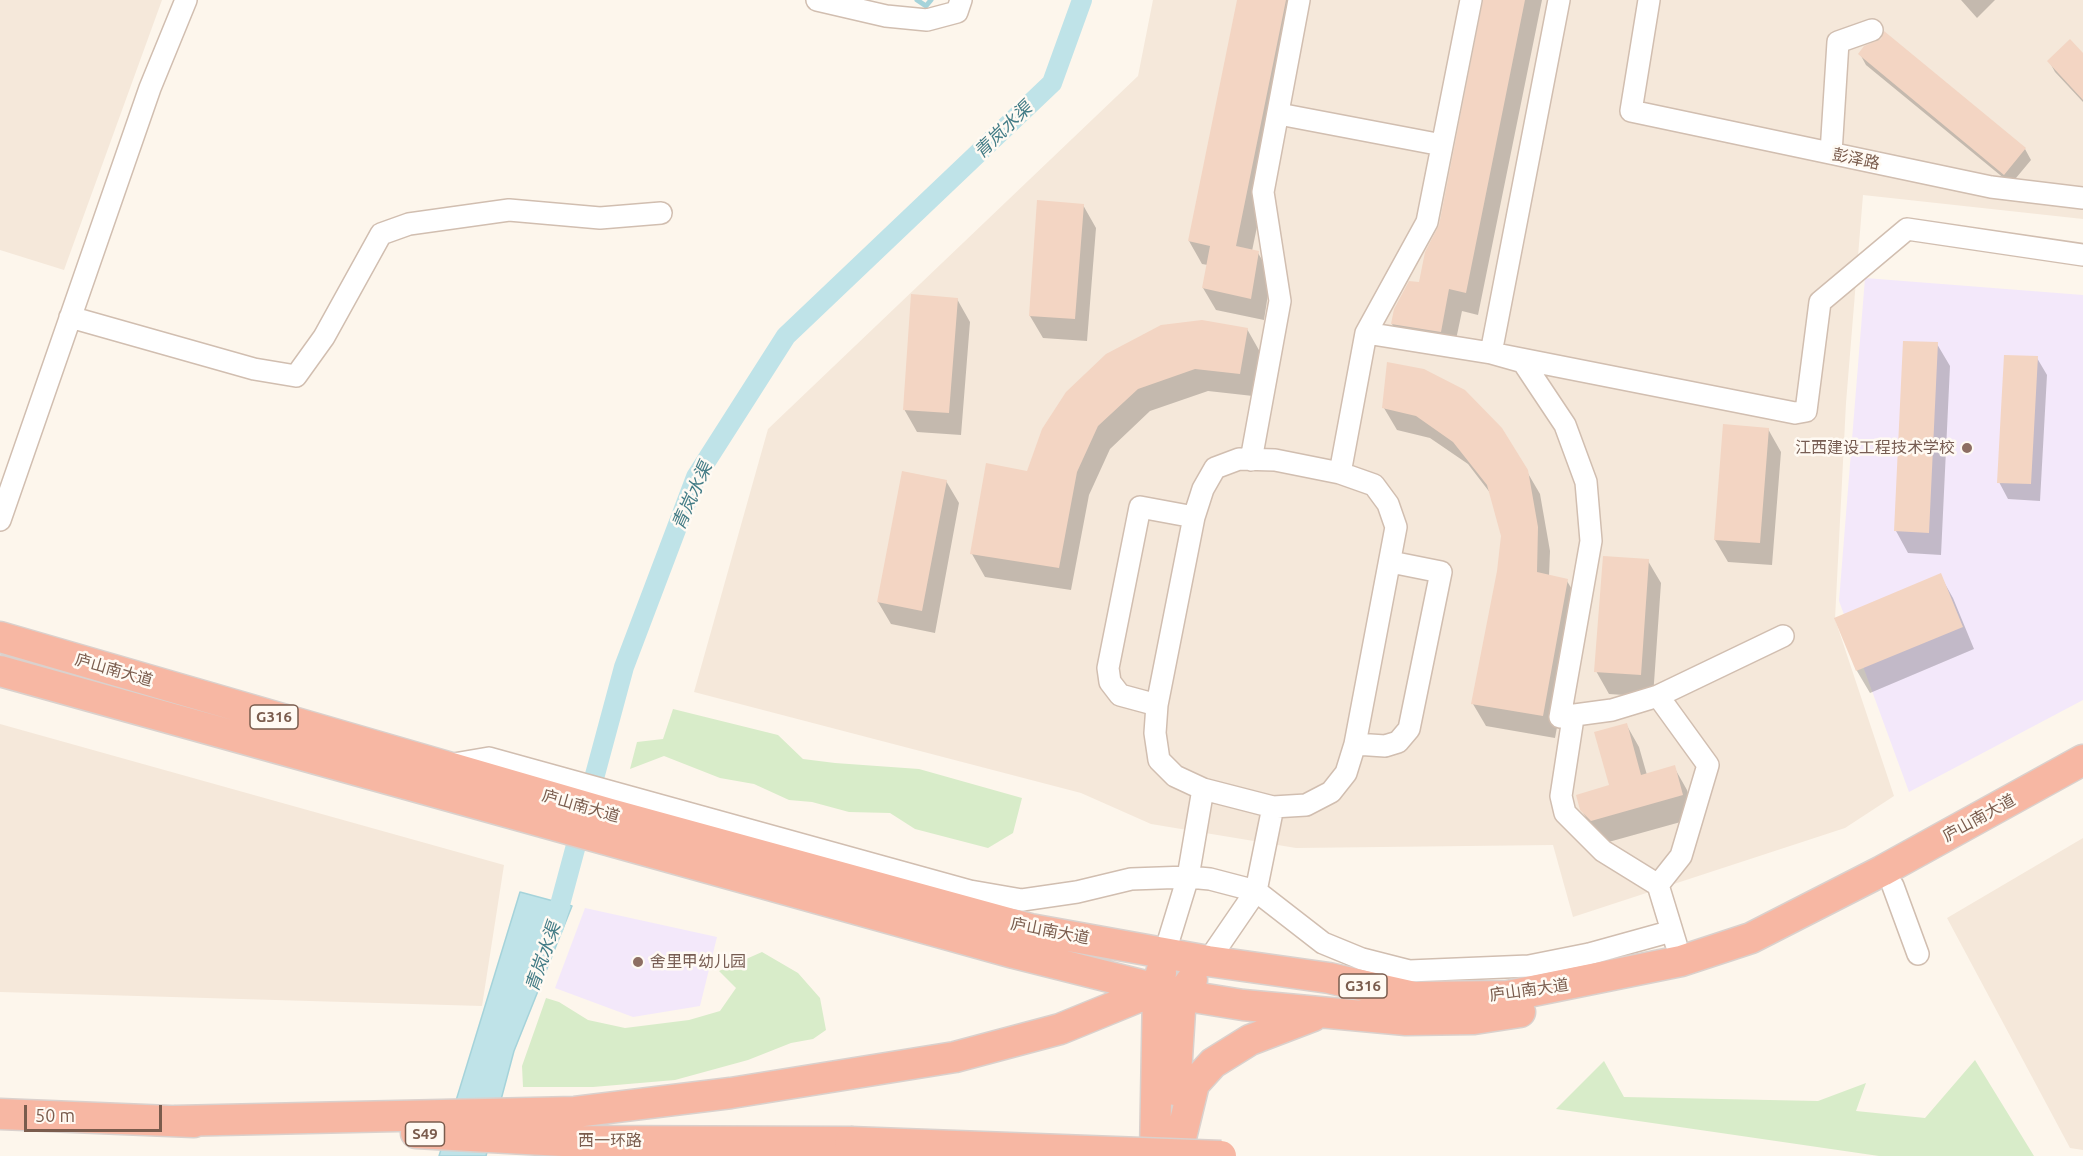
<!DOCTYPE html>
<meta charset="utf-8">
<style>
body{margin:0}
#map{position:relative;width:2083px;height:1156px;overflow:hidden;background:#fdf6ec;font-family:Ubuntu,sans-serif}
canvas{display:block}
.scale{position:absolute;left:24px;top:1105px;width:138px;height:27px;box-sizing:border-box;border:3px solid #7a5c4d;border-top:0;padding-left:8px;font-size:18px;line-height:21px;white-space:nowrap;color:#7a5c4d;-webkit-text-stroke:4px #fffaf3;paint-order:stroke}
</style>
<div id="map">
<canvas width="2083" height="1156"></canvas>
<div class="scale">50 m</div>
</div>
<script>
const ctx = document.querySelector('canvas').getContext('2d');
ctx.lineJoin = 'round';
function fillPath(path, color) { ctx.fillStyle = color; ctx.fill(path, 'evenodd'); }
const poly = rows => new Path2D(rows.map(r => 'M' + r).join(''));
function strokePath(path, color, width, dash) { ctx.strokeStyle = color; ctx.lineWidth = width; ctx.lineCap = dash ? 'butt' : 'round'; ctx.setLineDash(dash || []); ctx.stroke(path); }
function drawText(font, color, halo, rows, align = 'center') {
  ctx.font = font + ' Ubuntu,"Noto Sans SC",sans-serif'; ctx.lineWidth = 5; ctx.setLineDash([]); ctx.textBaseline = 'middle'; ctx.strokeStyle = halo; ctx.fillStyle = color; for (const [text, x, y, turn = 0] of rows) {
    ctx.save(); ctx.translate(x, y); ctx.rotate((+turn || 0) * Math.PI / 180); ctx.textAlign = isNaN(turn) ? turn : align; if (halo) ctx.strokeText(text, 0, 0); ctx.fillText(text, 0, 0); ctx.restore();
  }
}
fillPath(poly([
 [0,0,162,0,64,270,0,250],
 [1153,0,2083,0,2083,219,1863,195,1846,403,1835,619,1894,796,1845,828,1573,917,1553,845,1296,848,1151,824,1081,793,694,692,768,429,1138,76],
 [0,724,504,865,482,1006,0,992],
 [2083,838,2083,1150,2070,1148,1947,918]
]), '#f5e8da');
fillPath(poly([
 [1865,278,2083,295,2083,700,1909,792,1839,601],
 [585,908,717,937,700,1006,633,1017,555,988]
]), '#f3e8fa');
fillPath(poly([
 [673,709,778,735,803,759,835,763,919,769,1022,798,1013,833,988,848,915,829,890,813,849,812,812,802,789,800,754,784,720,778,664,756,630,769,637,742,663,739],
 [762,952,798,973,820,998,826,1030,813,1039,791,1043,748,1060,675,1080,593,1087,523,1087,522,1066,546,998,559,1002,588,1020,625,1028,689,1020,720,1011,736,988,719,971],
 [1975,1060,2034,1156,1879,1156,1556,1109,1604,1061,1624,1097,1818,1101,1866,1083,1856,1111,1925,1118]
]), '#d8ecc9');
const water = poly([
 [520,892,572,906,514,1051,486,1156,439,1156,520,892]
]);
fillPath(water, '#bfe3e8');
strokePath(water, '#a5d3da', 1.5);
fillPath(poly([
 [1239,0,1304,0,1252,251,1258,253,1271,275,1264,320,1216,310,1203,288,1208,265,1202,264,1189,241],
 [1485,0,1542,0,1478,315,1462,311,1453,354,1405,346,1392,324,1420,284,1441,225],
 [1961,0,1995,0,1977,18],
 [1860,54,2025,149,2031,160,2011,184,1866,65],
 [2083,55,2083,102,2055,72,2049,61],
 [1083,205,1096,228,1087,341,1043,338,1030,316],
 [957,299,970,322,961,435,917,432,904,409],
 [1247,329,1260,352,1253,396,1208,391,1150,411,1110,449,1089,495,1071,590,985,577,972,554,1028,472,1043,430],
 [1937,344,1950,366,1941,555,1908,553,1896,531],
 [2037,358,2047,375,2040,501,2008,499,1999,482],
 [1389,364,1526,470,1540,494,1550,551,1549,576,1567,581,1580,603,1555,738,1486,726,1473,704,1498,571,1502,536,1491,494,1468,464,1430,438,1397,430,1384,408],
 [1768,429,1781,452,1772,565,1728,562,1715,540],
 [946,481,959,503,935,633,891,624,878,602],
 [1648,561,1661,583,1653,697,1609,694,1596,671],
 [1940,575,1953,598,1974,649,1870,693,1857,671,1836,619],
 [1626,724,1639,747,1647,775,1674,767,1687,790,1695,818,1605,843,1595,833,1581,809,1611,787]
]), '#0003');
strokePath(poly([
 [917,0,926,6,931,0]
]), '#a5d3da', 5);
strokePath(poly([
 [554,927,624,667,696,477,786,336,1052,83,1082,0]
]), '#bfe3e8', 20);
fillPath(poly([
 [1237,0,1286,0,1236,246,1259,251,1251,299,1202,288,1210,246,1188,241],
 [1483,0,1525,0,1466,293,1449,289,1441,332,1391,324,1394,309,1409,281,1419,282,1425,252,1439,225],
 [1884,31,2026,148,2004,175,1858,54,1864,46,1881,39],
 [2070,39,2083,53,2083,100,2047,61],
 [1037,200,1084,204,1075,319,1029,316],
 [911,294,958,298,949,413,903,410],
 [1202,320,1248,328,1240,374,1195,369,1138,389,1098,426,1077,472,1059,568,970,554,986,463,1027,471,1042,429,1066,392,1106,354,1161,325],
 [1903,341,1938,342,1929,533,1894,531],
 [2004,355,2038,356,2031,484,1997,483],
 [1387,362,1424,369,1465,390,1502,428,1528,470,1538,527,1537,572,1568,579,1543,716,1471,704,1497,571,1501,536,1487,485,1453,442,1416,416,1382,408],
 [1723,424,1769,428,1760,543,1714,540],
 [902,471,947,480,922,611,877,602],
 [1603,556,1649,559,1641,675,1594,672],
 [1941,573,1963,627,1856,671,1834,618],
 [1627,723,1641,775,1675,765,1683,795,1591,821,1580,810,1576,795,1609,785,1594,732]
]), '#f3d5c3');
const minor = poly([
 [817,0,886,16,927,20,957,12,961,0],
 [1559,0,1491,353,1795,413,1806,411,1820,302,1907,229,2083,255],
 [1649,0,1631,111,1991,187,2083,198],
 [1279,114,1442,145],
 [1831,153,1838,42,1872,30],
 [70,317,254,369,296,376,324,337,381,234,409,224,509,210,600,218,661,213],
 [1366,333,1491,353,1523,362,1565,425,1586,482,1591,541,1560,717,1612,710,1658,696,1783,636],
 [1251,460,1280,301,1263,192,1299,0],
 [1340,473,1366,333,1427,222,1471,0],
 [0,520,150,88,186,0],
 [1658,696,1708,765,1681,856,1658,885,1676,944],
 [1157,705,1120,695,1110,682,1108,668,1140,507,1194,517],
 [1573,718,1561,796,1565,813,1603,851,1658,885],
 [1355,744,1385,746,1398,742,1409,729,1441,572,1391,562],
 [448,765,489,758,970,891,1022,900,1077,892,1131,879,1188,877,1210,879,1256,891,1323,943,1362,959,1409,971,1529,966,1589,954,1672,931],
 [1203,789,1273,807],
 [1893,886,1918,954],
 [1165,952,1188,877,1203,789,1175,776,1159,760,1155,733,1157,705,1194,517,1203,489,1215,468,1239,459,1275,460,1340,473,1374,485,1388,504,1396,527,1355,744,1346,773,1331,792,1306,805,1273,807,1256,891,1208,961]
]);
const highway = poly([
 [0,637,610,814,1030,929,1208,961,1329,978,1414,997,1508,996,1681,961,1751,938,1882,871,2083,760],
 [0,671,1014,953,1181,995,1243,1005,1406,1020,1474,1019,1520,1012],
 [1175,1090,1181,995,1192,980],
 [0,1114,194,1122],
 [175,1121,575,1112,731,1093,955,1057,1060,1029,1158,989],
 [416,1133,563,1141,850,1142],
 [1178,1150,1194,1084,1213,1063,1250,1040,1313,1016],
 [1155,1156,1158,989,1161,973]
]);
strokePath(minor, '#d1beb0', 24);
strokePath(highway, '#dad1cd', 33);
strokePath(minor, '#fff', 21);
strokePath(highway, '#f7b7a3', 30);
const highwayBridge = poly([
 [850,1142,1221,1156]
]);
strokePath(highwayBridge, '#dad1cd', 33, []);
strokePath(highwayBridge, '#f7b7a3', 30);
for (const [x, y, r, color] of [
 [1967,448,6,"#8d6e63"],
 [638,962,6,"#8d6e63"]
]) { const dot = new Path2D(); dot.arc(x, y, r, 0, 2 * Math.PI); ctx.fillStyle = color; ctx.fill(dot); strokePath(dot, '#fffaf3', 2); }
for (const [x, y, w] of [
 [274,717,48],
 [1363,986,48],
 [425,1134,39]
]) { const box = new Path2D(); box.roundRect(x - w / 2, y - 12, w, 24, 4.5); ctx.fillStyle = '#fffaf3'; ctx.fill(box); strokePath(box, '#7a5c4d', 1.5); }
drawText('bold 15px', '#7a5c4d', null, [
 ["G316",274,717],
 ["G316",1363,986],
 ["S49",425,1134]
]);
drawText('16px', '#7a5c4d', '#fffaf3', [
 ["彭泽路",1856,159,12],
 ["庐山南大道",114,670,16],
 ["庐山南大道",581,806,16],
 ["庐山南大道",1979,818,-29],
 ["庐山南大道",1050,931,11],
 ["庐山南大道",1529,990,-8],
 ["西一环路",610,1141]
]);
drawText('16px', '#785e54', '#fffaf3', [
 ["江西建设工程技术学校",1955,448],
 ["舍里甲幼儿园",650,962,"left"]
], 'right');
drawText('italic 18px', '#437c86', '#fffaf3', [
 ["青岚水渠",1003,130,-44],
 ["青岚水渠",692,496,-66],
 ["青岚水渠",543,957,-71]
]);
</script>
